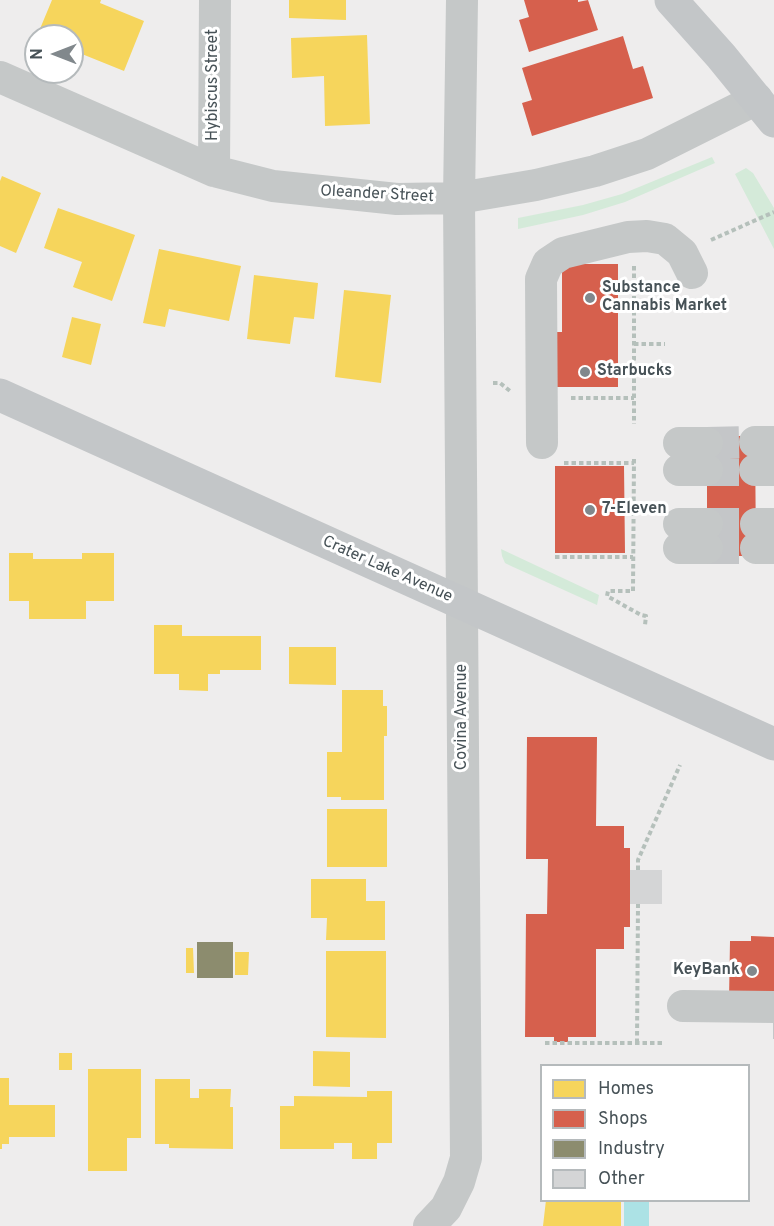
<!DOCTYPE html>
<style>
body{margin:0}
#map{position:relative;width:774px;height:1226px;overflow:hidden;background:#eeeded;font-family:Overpass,sans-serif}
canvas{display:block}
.legend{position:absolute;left:540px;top:1064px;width:210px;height:138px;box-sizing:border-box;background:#fff;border:2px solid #b5babc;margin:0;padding:8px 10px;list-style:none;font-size:18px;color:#475257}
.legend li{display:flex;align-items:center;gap:12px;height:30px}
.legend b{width:30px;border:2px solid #b5babc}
.north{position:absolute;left:24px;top:24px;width:60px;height:60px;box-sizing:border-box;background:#fff;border:2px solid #b5babc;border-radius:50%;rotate:270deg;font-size:16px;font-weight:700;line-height:24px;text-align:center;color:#475257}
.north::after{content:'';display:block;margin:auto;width:21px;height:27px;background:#81888c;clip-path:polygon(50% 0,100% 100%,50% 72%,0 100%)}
</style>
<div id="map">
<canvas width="774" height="1226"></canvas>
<ul class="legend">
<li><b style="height:16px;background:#f6d55c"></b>Homes</li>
<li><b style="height:16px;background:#d6604d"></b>Shops</li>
<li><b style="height:16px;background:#8c8c6e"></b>Industry</li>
<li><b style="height:16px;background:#d4d5d6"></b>Other</li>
</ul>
<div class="north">N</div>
</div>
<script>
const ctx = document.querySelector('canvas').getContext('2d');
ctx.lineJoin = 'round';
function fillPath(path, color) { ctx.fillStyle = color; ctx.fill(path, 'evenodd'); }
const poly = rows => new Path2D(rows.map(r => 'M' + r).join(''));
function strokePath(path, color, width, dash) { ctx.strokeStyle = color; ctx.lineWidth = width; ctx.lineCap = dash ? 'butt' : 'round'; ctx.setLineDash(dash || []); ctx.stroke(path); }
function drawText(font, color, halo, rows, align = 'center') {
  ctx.font = font + ' Overpass,sans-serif'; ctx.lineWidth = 6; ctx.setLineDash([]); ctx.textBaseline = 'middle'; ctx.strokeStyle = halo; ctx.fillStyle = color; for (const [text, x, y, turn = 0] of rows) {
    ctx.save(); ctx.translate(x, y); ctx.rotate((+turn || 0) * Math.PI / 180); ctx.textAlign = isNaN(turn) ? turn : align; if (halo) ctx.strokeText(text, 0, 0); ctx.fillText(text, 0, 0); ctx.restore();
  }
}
fillPath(poly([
 [712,157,715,163,625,202,583,215,518,229,518,218,583,205,622,194],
 [746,168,753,173,774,208,774,249,735,174],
 [501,549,599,595,597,605,511,566,505,563,502,556]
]), '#d4ead9');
fillPath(poly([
 [624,1201,649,1201,649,1226,624,1226]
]), '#ace2e5');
fillPath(poly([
 [52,0,101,0,100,3,144,21,124,71,72,50,72,36,37,36],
 [289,0,346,0,346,20,289,18],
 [367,35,370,124,325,126,324,76,292,78,291,38],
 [2,176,41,193,16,253,0,246,0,181],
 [58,208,135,235,112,301,73,287,82,262,44,248],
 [159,249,241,266,229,321,169,309,165,327,143,323],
 [254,275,318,283,314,319,294,317,290,344,247,339],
 [344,290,391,295,381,383,335,377],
 [72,317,101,324,91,365,62,357],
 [9,553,33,553,33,559,82,559,82,553,114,553,114,601,86,601,86,619,29,619,29,601,9,601],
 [154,625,182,625,182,636,261,636,261,670,220,670,220,674,208,674,208,691,179,690,179,674,154,674],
 [289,647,336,647,336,685,289,684],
 [342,690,383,690,383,706,387,706,387,736,384,736,384,800,341,800,341,797,327,797,327,752,342,752],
 [327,809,387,809,387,867,327,867],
 [311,879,366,879,366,901,385,901,385,940,326,940,327,918,311,918],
 [186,948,193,948,194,973,186,973],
 [326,951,386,951,386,1038,326,1037],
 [235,952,249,952,248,975,235,975],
 [313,1051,350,1052,350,1087,313,1086],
 [59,1053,72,1053,72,1070,59,1070],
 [88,1069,141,1069,141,1138,127,1138,127,1171,88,1171],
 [0,1078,9,1078,9,1105,55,1105,55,1137,9,1137,9,1144,2,1144,2,1149,0,1149],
 [155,1079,190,1079,190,1098,199,1098,199,1089,231,1089,230,1107,233,1107,233,1149,169,1148,169,1144,155,1144],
 [367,1091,392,1091,392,1143,377,1143,377,1159,352,1159,352,1143,334,1143,334,1149,280,1149,280,1106,294,1106,294,1096,367,1097],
 [546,1200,621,1200,621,1226,543,1226]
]), '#f6d55c');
fillPath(poly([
 [524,0,578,0,578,2,588,0,598,30,529,52,519,20,529,17],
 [623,36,633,69,643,66,653,98,532,136,522,103,532,100,522,68],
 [562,264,618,264,618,387,552,387,552,332,562,332],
 [707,436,755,436,756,556,707,556],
 [555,466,624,466,625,553,555,553],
 [527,737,597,737,596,826,624,826,624,848,630,848,630,927,624,927,624,949,596,949,596,1037,568,1037,568,1042,554,1042,554,1037,525,1037,526,914,547,914,548,859,526,859],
 [751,936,774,937,774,1001,729,1000,730,941,751,941]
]), '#d6604d');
fillPath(poly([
 [197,942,233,942,233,978,197,978]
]), '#8c8c6e');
fillPath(poly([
 [630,870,662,870,662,904,630,904]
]), '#d4d5d6');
strokePath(poly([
 [707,443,755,442],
 [707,470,755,470],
 [707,524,756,524],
 [707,548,756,548],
 [773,1023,774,1023]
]), '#c4c6c8', 32, [32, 16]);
strokePath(poly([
 [711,240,774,212],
 [634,266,634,424],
 [634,344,665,344],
 [493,383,500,383,510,391],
 [571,398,634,398],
 [634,459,633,591,608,591,607,596,641,615,646,616,645,625],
 [564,463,634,463],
 [555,557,633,557],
 [638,870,638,860,680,765],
 [545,1043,665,1043],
 [637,1043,638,904]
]), '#b5c0bb', 4, [4.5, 3]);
strokePath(poly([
 [0,77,214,171,273,186,397,199,459,198,536,185,595,171,647,154,757,99],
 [214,171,215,0],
 [755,442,774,442],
 [542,443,541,279,548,263,563,253,628,237,647,236,665,239,682,253,692,273],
 [679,443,707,443],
 [679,470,707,470],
 [755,470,774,470],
 [679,524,707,524],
 [756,524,774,524],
 [679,548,707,548],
 [756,548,774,548],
 [683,1006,774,1007],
 [429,1226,446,1208,459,1182,466,1158,459,198,462,0]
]), '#c5c8c8', 32);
strokePath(poly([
 [671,0,721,56,774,121],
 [0,395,774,744]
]), '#c3c6c8', 33);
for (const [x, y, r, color] of [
 [590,298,6,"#81888c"],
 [585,372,6,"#81888c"],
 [590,510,6,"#81888c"],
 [752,971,6,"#81888c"]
]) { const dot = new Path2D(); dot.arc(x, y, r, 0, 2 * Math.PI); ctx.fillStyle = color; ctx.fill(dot); strokePath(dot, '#fff', 2); }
drawText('16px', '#475257', '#fff', [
 ["Hybiscus Street",214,85,-90],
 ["Oleander Street",377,195,3],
 ["Crater Lake Avenue",387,570,24],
 ["Covina Avenue",463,717,-90]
]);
drawText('bold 16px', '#475257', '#fff', [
 ["Substance",602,289],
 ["Cannabis Market",602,307],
 ["Starbucks",597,372],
 ["7-Eleven",602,510],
 ["KeyBank",740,971,"right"]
], 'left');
</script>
